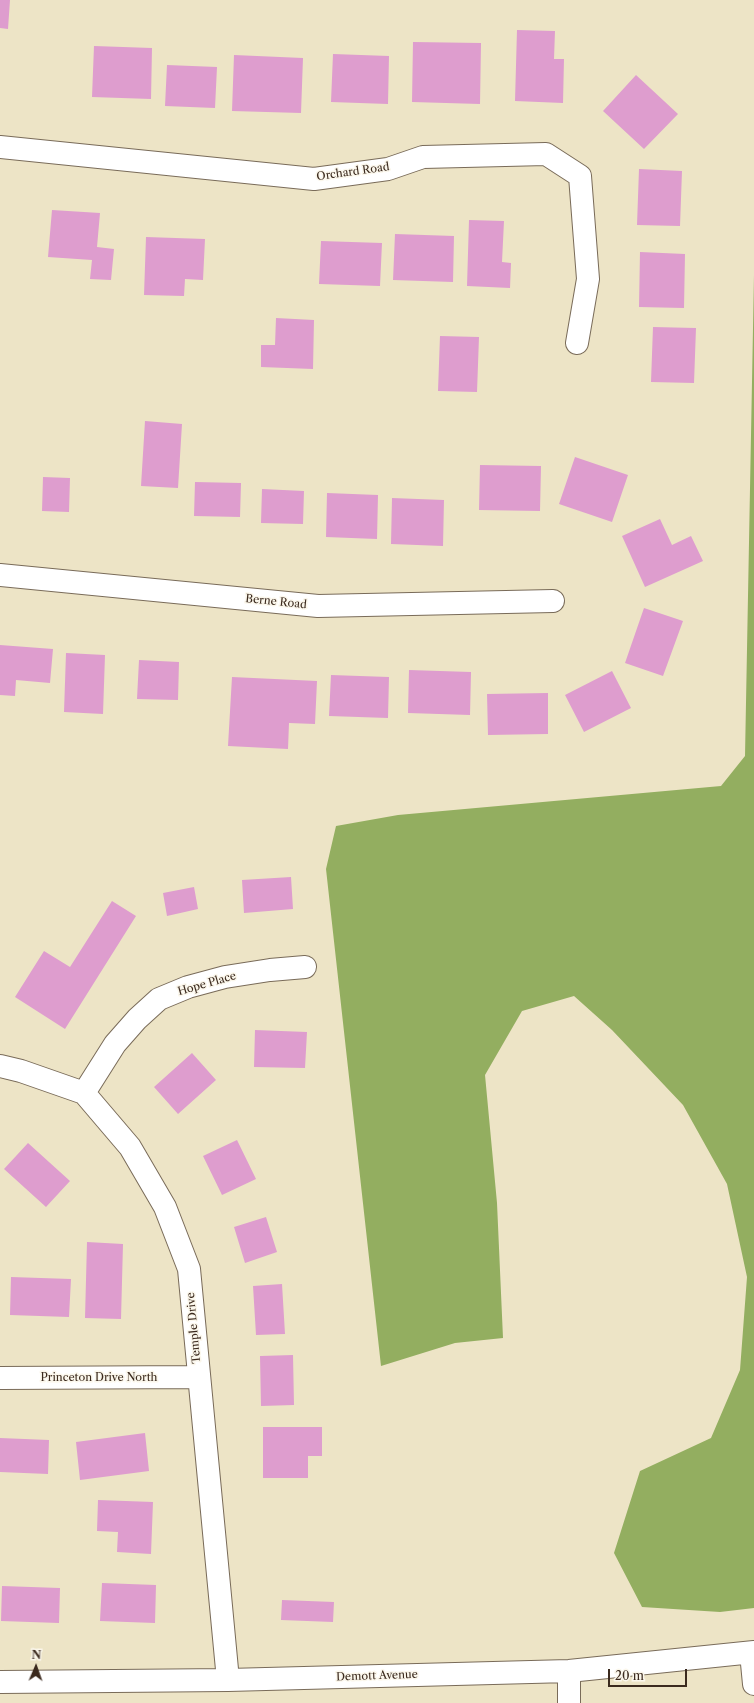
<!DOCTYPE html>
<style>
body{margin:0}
#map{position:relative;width:754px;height:1703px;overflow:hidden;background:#ede4c6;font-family:"Libre Caslon Text",serif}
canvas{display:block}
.north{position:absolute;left:16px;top:1647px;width:40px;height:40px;-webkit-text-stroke:3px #fbf7ec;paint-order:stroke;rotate:2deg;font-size:11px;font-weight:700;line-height:16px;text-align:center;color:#3b2a1e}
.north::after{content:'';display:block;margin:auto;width:14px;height:18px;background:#3b2a1e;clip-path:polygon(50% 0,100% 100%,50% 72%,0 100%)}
.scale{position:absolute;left:608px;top:1669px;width:79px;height:18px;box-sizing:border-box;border:2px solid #3b2a1e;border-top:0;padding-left:5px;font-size:12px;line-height:14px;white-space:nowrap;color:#3b2a1e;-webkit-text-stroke:3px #fbf7ec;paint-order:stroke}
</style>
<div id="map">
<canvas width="754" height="1703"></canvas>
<div class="north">N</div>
<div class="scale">20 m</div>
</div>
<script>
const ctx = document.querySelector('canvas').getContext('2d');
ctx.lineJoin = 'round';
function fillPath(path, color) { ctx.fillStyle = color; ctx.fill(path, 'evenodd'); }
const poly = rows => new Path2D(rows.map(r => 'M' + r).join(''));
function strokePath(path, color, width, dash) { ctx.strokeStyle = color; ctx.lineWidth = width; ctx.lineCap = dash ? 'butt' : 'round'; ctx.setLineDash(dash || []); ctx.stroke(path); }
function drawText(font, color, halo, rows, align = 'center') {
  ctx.font = font + ' "Libre Caslon Text",serif'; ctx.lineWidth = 3; ctx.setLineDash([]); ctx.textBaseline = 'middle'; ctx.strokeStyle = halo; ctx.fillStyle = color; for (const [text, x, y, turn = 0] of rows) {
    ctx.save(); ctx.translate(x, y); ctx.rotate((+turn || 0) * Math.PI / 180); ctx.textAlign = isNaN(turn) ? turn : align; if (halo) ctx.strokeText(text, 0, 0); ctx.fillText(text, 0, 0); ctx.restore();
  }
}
fillPath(poly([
 [754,275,754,1608,720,1612,642,1607,614,1553,640,1471,711,1438,740,1370,747,1277,727,1184,683,1105,612,1030,574,996,522,1011,485,1075,497,1203,503,1338,455,1343,381,1366,326,869,336,826,398,815,721,786,745,756]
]), '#93ae60');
fillPath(poly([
 [0,0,10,0,8,29,0,28],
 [517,30,555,31,554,59,564,59,563,103,515,101],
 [413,42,481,43,480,104,412,102],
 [94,46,152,48,151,99,92,97],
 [333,54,389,56,388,104,331,102],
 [234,55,303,58,301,113,232,111],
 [167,65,217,67,215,108,165,106],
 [636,75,678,114,644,149,603,111],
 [639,169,682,171,680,226,637,225],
 [52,210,100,213,97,247,114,249,111,280,90,279,92,260,48,257],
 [469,220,504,221,502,262,511,263,510,288,467,286],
 [395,234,454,236,453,282,393,280],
 [146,237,205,239,203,280,185,279,184,296,144,295],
 [321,241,382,243,380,286,319,284],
 [640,252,685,254,684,308,639,307],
 [276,318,314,320,313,369,261,367,261,345,275,345],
 [653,327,696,328,694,383,651,382],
 [440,336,479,337,477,392,438,391],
 [145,421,182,424,178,488,141,486],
 [575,457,628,475,612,522,559,504],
 [480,465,541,466,540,511,479,510],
 [43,477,70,478,69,512,42,511],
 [195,482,241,483,240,517,194,516],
 [262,489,304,491,303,524,261,523],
 [327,493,378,495,377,539,326,537],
 [392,498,444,500,443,546,391,544],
 [660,519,672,545,691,536,703,561,645,587,622,536],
 [644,608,683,621,663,676,625,663],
 [0,645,53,649,50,683,16,680,15,696,0,695],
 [66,653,105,655,103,714,64,712],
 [139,660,179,662,178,700,137,699],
 [409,670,471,672,470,715,408,713],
 [612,671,631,708,584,732,565,695],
 [331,675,389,677,388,718,329,716],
 [232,677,317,681,315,724,289,723,288,749,228,746],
 [548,693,548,734,488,735,487,694],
 [291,877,293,909,244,913,242,880],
 [194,887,198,909,167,916,163,893],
 [112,901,136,916,65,1029,15,997,44,951,70,967],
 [255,1030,307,1032,305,1068,254,1067],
 [192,1053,216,1080,178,1114,154,1087],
 [237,1140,256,1179,222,1195,203,1156],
 [28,1143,70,1181,46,1207,4,1169],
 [266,1217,277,1252,245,1263,234,1227],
 [87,1242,123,1244,121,1319,85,1318],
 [11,1277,71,1279,69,1317,10,1315],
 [282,1284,285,1334,256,1335,253,1286],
 [293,1355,294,1405,261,1406,260,1356],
 [263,1427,322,1427,322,1456,308,1456,308,1478,263,1478],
 [145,1433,149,1471,80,1480,76,1442],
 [0,1438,49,1440,48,1474,0,1472],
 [98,1500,153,1502,151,1554,117,1552,118,1532,97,1531],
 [102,1583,156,1585,155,1623,100,1621],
 [2,1586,60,1588,59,1623,1,1621],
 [282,1600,334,1602,333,1622,281,1620]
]), '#de9dce');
const street = poly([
 [0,147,314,179,388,169,423,157,546,154,580,176,588,279,577,343],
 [0,575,318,606,553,601],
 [0,1066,21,1071,84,1093,130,1147,165,1207,189,1269,228,1680],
 [84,1093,115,1044,137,1019,159,999,188,987,225,977,270,970,305,967],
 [0,1378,199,1377],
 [751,1653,754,1684],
 [569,1671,569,1703],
 [0,1682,228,1680,569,1671,754,1652]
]);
strokePath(street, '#796b59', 24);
strokePath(street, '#fff', 22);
drawText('11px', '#3b2a1e', '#fbf7ec', [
 ["Orchard Road",353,172,-8],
 ["Berne Road",276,602,6],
 ["Hope Place",207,984,-16],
 ["Temple Drive",194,1328,-95],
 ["Princeton Drive North",99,1378],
 ["Demott Avenue",377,1676,-2]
]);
</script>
